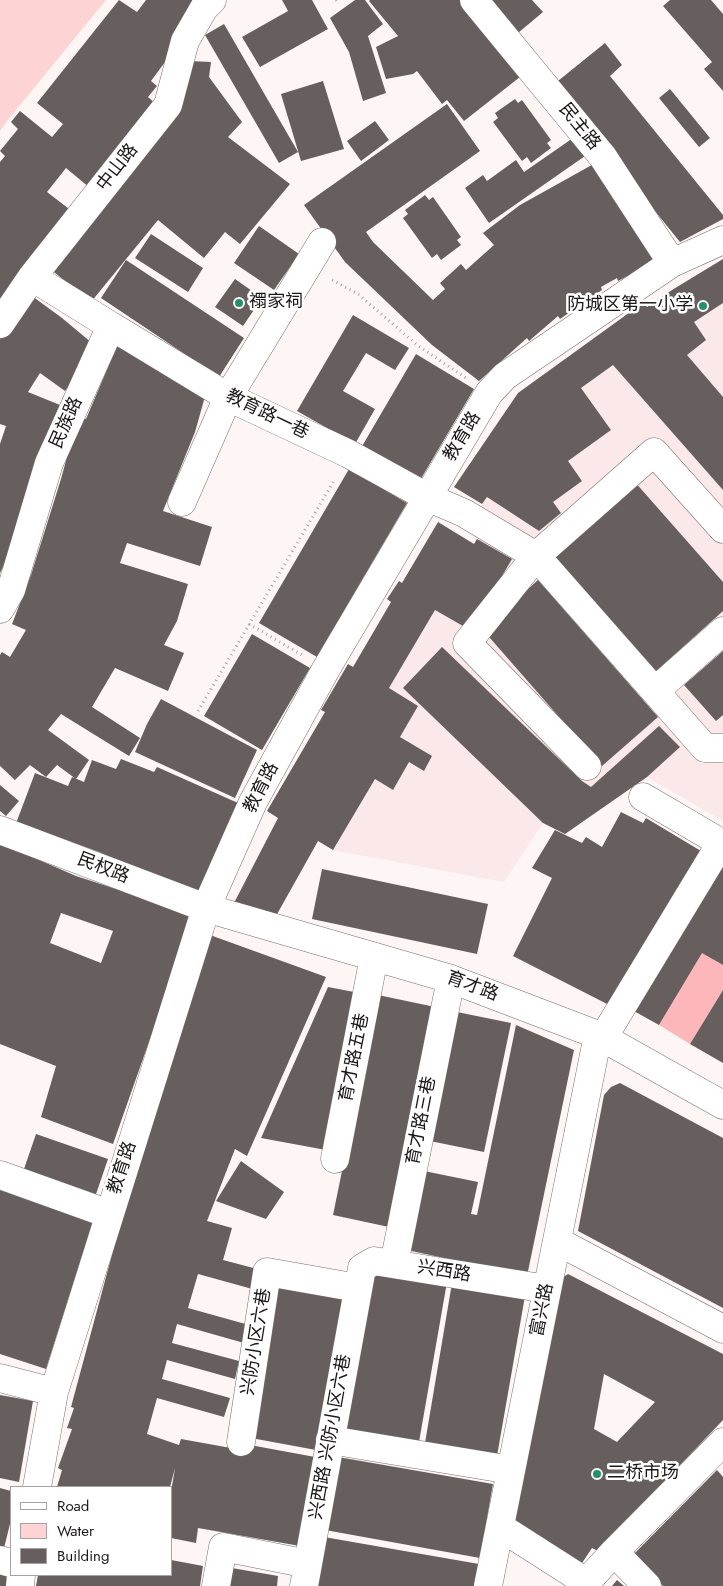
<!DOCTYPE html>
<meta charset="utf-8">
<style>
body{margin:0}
#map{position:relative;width:723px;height:1586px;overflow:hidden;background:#fef5f5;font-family:Jost,sans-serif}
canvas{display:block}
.legend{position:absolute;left:10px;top:1486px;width:162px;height:90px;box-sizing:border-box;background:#fff;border:1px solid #a4a2a2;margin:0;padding:6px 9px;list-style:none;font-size:15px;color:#1b1717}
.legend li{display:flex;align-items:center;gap:10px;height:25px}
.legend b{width:25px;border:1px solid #a4a2a2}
</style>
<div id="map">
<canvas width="723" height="1586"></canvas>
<ul class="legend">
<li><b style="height:6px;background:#fff"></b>Road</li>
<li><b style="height:14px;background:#fed3d4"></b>Water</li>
<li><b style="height:14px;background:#675e5e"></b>Building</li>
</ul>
</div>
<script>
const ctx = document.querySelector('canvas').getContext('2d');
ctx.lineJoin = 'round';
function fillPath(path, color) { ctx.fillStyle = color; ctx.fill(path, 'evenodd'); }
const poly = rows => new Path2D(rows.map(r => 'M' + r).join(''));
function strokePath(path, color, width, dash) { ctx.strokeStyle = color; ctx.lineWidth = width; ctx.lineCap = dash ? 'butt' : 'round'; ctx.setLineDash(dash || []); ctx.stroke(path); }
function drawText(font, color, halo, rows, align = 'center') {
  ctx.font = font + ' Jost,"Noto Sans SC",sans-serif'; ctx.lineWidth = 5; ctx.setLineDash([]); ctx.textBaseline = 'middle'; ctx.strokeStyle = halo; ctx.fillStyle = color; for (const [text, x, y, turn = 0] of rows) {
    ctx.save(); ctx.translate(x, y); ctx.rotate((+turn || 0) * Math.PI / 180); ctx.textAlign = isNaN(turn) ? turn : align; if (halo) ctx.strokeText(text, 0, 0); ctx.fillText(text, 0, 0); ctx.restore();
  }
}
fillPath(poly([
 [723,259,723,821,647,777,565,834,543,823,504,882,333,850,375,779,393,790,409,762,424,770,432,756,400,737,418,706,389,688,477,539,482,504,487,497,538,531,561,514,553,502,582,481,568,461,611,430,581,388,616,362,687,355,706,340,672,290]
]), '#fbe8e8');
fillPath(poly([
 [702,952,723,965,723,990,690,1044,659,1025]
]), '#fdb7ba');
fillPath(poly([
 [0,0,106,0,7,121,0,131]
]), '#fed3d4');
fillPath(poly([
 [119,0,137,12,146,0,199,0,179,43,151,81,157,86,148,97,157,105,90,188,66,168,47,192,73,212,0,305,0,162,5,156,0,151,18,129,11,122,20,111,52,137,63,124,37,103],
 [282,0,312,0,328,29,260,67,242,37,288,11],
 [355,0,365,0,383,24,368,36,386,93,363,101,349,52,330,18],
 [370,0,462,0,520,77,464,121,447,100,442,104,417,71,413,74,386,79,376,47,398,36,369,1],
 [480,0,532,0,543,12,512,38],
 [670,0,711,0,723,14,723,91,704,69,712,62,663,6],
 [224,24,298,152,279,163,205,35],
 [605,43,622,65,610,76,723,215,723,219,680,242,553,85],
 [190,61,211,62,209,77,242,122,228,137,290,184,240,244,225,232,204,258,158,220,91,302,49,268],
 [323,81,344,149,301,161,281,94],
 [670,89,710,138,699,147,659,98],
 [515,99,518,103,522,100,551,140,547,143,551,148,531,163,527,157,522,161,493,122,498,118,495,113],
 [447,104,480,151,366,232,373,242,433,300,445,289,440,283,461,264,466,270,494,245,483,233,520,205,599,161,654,262,618,281,617,278,601,287,602,290,560,319,558,316,529,341,527,338,479,381,432,345,345,262,304,205],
 [375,121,389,140,361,161,347,141],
 [573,138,585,156,489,223,465,188,483,175,487,181,516,160,524,172],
 [425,195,429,200,433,197,461,237,457,240,461,245,441,260,437,254,432,258,403,218,408,214,405,210],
 [259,226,299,254,274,290,234,263],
 [151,234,203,268,188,292,135,258],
 [723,259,723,303,694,322,706,340,687,355,723,397,723,490,613,365,581,388,611,430,568,461,582,481,553,502,561,513,539,531,487,497,482,504,454,487,518,393,644,302,647,307,672,290],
 [126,260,244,338,219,377,101,298],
 [235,279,262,298,243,326,215,307],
 [32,296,62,318,92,343,89,358,65,391,40,373,28,392,60,405,19,535,0,573,0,444,6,426,0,424,0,339],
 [353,315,409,348,395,370,366,353,343,391,375,409,355,444,297,411],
 [117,346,206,393,195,432,163,511,212,527,200,566,127,543,120,563,188,584,177,621,164,645,184,653,168,691,115,668,92,707,140,738,129,756,61,714,48,730,89,760,76,779,57,765,46,777,30,765,15,780,0,766,0,655,2,652,10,657,26,630,12,624,31,575,61,479,78,417,86,419],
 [416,354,474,389,419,482,361,448],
 [349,469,407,503,317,657,259,623],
 [634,481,723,582,723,611,654,673,551,555],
 [438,522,474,544,477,539,512,559,470,630,435,610,389,688,418,706,400,737,432,756,424,771,409,762,393,790,375,779,333,850,318,841,276,916,234,903,278,818,267,811,325,712,321,710,348,664,353,667,391,602,387,599,399,581,402,583],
 [538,580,658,717,602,766,483,630],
 [252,634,310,668,262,750,204,716],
 [442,647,582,781,591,787,659,726,680,747,647,777,565,834,543,823,403,688],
 [723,651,723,715,716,721,684,685],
 [161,699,257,750,235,798,135,752,147,724],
 [121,759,154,772,157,767,238,803,199,896,99,852,50,834,49,839,15,826,35,773,68,786,72,777,84,782,92,760,116,769],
 [0,785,19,801,6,816,0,811],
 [621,812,643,823,646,818,701,851,611,1006,513,956,552,878,532,868,555,830,582,843,586,837,602,847],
 [0,843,76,876,196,915,163,1002,113,1144,41,1117,56,1066,0,1044],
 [61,913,113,931,101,963,50,943],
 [723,857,723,965,702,953,659,1025,632,1010],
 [322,869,488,904,477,954,312,919],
 [210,935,326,977,247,1156,235,1149,207,1221,232,1228,223,1260,261,1270,256,1290,198,1274,188,1308,249,1325,244,1343,177,1324,172,1343,239,1361,235,1379,167,1360,162,1379,230,1398,224,1417,157,1398,147,1434,179,1445,181,1439,231,1448,250,1445,315,1457,300,1546,198,1528,196,1543,171,1538,171,1492,175,1468,170,1487,57,1487,62,1470,58,1468,72,1429,67,1428,74,1408,71,1407,127,1199,150,1133,145,1131],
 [328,987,354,992,326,1150,261,1138],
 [723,990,723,1063,690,1044],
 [378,995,435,1007,389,1227,333,1215],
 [457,1012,511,1023,484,1152,430,1141],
 [516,1025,574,1050,527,1276,407,1250,424,1171,478,1182,471,1214,477,1215],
 [620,1083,723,1138,723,1308,578,1231,604,1095,611,1087],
 [36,1134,108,1159,95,1197,23,1172],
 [241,1161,284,1192,266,1219,216,1201],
 [0,1190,93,1221,46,1369,0,1354],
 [370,1268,447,1282,419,1442,343,1429],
 [568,1274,723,1354,723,1420,598,1551,592,1548,578,1569,512,1527,559,1280],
 [604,1374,655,1402,617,1442,594,1429],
 [452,1283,525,1296,497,1456,425,1443],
 [277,1284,343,1295,316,1450,251,1438],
 [0,1395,33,1401,19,1482,0,1478],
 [338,1457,493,1484,480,1558,325,1530],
 [717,1470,723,1477,723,1586,663,1586,632,1556],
 [0,1488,11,1491,11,1520,3,1552,0,1552],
 [324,1537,479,1564,475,1586,316,1586],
 [171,1560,203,1566,200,1586,36,1586,38,1575,171,1575],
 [226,1567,278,1576,277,1586,223,1586],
 [0,1573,12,1575,10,1586,0,1586],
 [617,1580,624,1586,612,1586]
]), '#675e5e');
const minor = poly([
 [474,0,603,157,672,263],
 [0,324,32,277,168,105,185,41,204,8,212,0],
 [111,326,228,397,349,454,427,497,464,513,536,556,705,748,723,748],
 [182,502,228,397,322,242],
 [0,609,11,590,49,463,111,326,32,277],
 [655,691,723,631],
 [587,766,467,643,536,556,654,452,723,529],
 [643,797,723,844],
 [0,830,206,908,451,979,598,1035,723,1105],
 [603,1038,721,843],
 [335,1159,374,957],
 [0,1175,109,1214],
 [557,1241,723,1329],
 [394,1264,451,979],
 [0,1378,54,1392],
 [330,1440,511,1470],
 [241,1442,267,1272,358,1288],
 [37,1487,54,1392,206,908,253,802,326,669,489,393,505,376,672,263,723,240],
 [500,1527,586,1582],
 [614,1552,647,1586],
 [0,1560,11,1563],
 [20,1586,21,1575],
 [216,1586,223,1547,308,1564],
 [304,1586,362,1268,374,1261,547,1289],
 [488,1586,598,1035],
 [583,1586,614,1552,723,1442]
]);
strokePath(minor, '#786f6f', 29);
strokePath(poly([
 [336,0,337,1],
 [332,280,358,294,417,345,466,378],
 [249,624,302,655],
 [198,711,335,479]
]), '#aca4a4', 3, [1, 4]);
strokePath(minor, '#fff', 28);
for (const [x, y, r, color] of [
 [239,303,5,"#258e6c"],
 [703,306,5,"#258e6c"],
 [597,1474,5,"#258e6c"]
]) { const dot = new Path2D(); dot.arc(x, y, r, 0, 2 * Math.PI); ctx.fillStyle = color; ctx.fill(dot); strokePath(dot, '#fff', 2); }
drawText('18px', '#1b1717', '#fff', [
 ["民主路",579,127,51],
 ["中山路",118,168,-52],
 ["教育路一巷",267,415,26],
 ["民族路",67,423,-66],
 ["教育路",463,437,-59],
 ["教育路",262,788,-63],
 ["民权路",103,869,21],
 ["育才路",472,987,20],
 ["育才路五巷",355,1058,-79],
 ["育才路三巷",422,1121,-79],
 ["教育路",123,1168,-72],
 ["兴西路",444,1272,9],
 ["富兴路",543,1310,-79],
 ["兴防小区六巷",257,1342,-81],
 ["兴西路 兴防小区六巷",331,1437,-80]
]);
drawText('18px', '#1b1717', '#fff', [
 ["禤家祠",249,303],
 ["防城区第一小学",693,306,"right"],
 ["二桥市场",607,1474]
], 'left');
</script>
